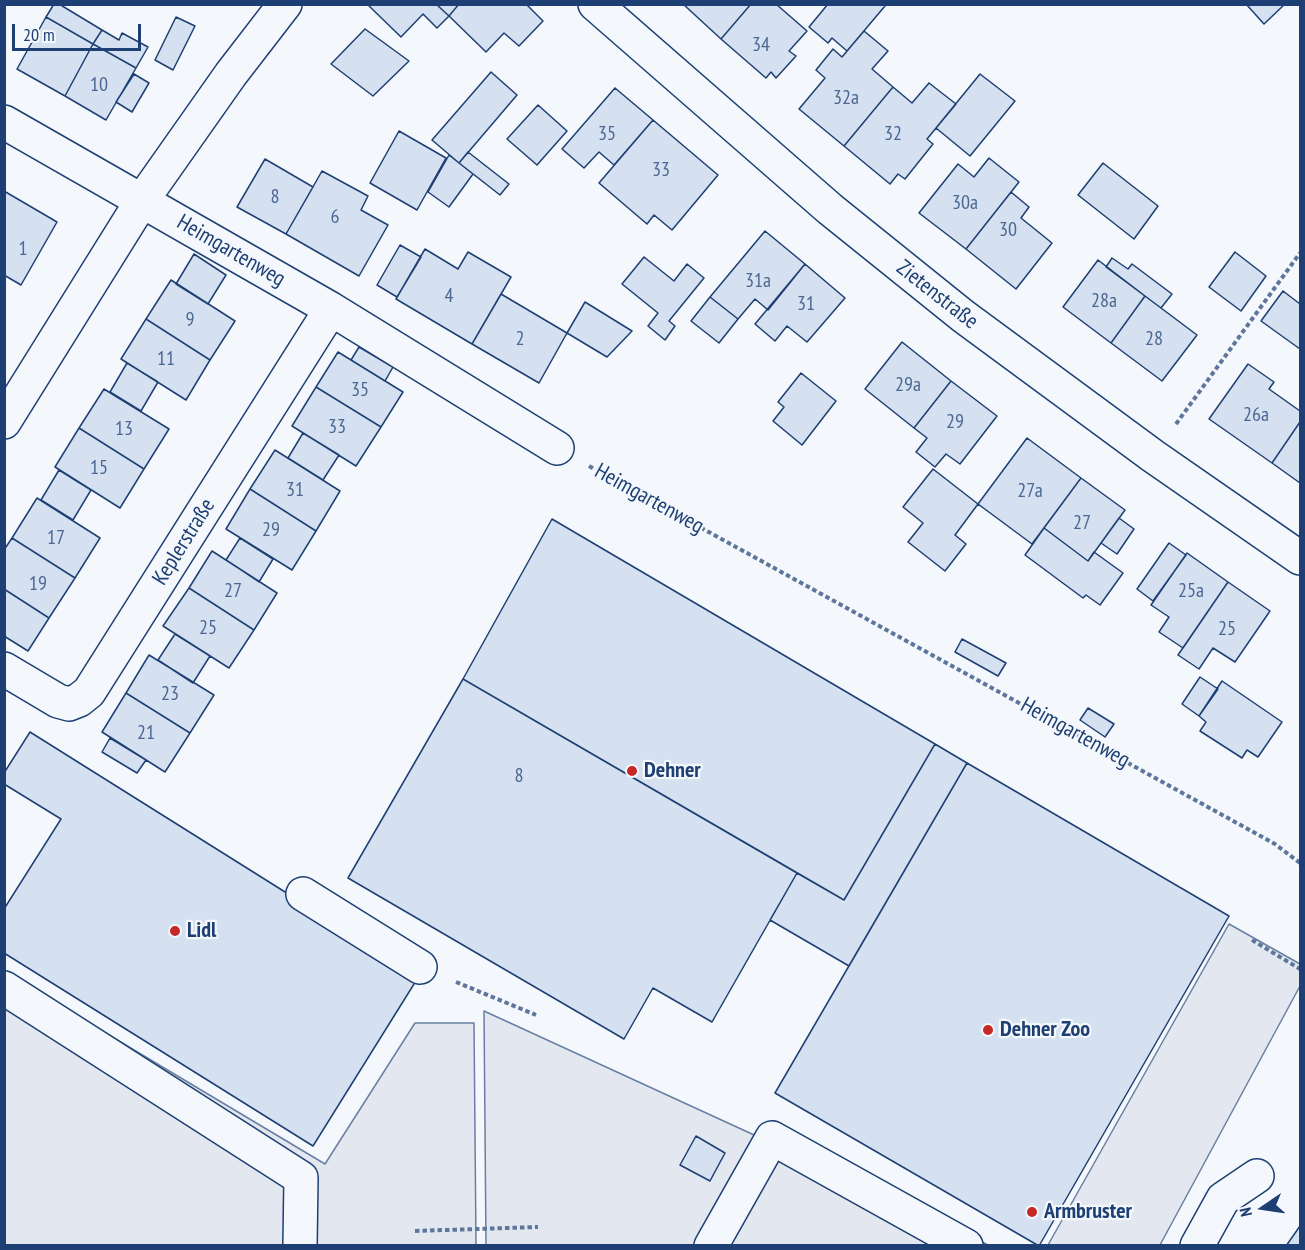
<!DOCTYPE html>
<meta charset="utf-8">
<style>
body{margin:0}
#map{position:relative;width:1305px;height:1250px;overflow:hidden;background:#f4f7fb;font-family:"PT Sans Narrow",sans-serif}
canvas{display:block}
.frame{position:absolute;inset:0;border:6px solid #1d3f73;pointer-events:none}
.north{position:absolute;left:1233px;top:1178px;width:60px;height:60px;-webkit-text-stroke:4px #f4f7fb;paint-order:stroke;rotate:257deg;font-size:16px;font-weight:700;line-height:24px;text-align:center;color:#1d3f73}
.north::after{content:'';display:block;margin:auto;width:21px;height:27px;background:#1d3f73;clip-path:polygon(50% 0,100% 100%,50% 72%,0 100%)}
.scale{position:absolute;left:12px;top:24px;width:129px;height:27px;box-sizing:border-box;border:3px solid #1d3f73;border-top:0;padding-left:8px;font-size:18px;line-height:21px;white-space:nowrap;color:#1d3f73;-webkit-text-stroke:4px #f4f7fb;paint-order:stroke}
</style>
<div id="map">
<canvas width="1305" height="1250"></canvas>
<div class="frame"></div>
<div class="north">N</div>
<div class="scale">20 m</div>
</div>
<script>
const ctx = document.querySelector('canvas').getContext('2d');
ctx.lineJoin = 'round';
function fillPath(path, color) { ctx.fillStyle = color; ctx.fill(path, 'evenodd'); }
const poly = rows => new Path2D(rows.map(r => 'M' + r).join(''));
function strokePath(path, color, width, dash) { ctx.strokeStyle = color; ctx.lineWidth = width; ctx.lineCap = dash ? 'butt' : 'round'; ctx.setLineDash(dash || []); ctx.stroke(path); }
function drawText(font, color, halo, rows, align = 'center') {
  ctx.font = font + ' "PT Sans Narrow",sans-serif'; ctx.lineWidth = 4.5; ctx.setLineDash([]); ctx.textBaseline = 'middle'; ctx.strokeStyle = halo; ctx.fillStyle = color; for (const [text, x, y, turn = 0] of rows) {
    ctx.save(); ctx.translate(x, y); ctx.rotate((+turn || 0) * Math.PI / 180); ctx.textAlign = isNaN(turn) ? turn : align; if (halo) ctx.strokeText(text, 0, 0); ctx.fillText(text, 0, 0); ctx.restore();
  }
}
const parking = poly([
 [1229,924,1300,964,1300,986,1160,1245,1048,1245,1229,924],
 [5,973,325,1164,415,1023,474,1023,476,1245,5,1246,5,973],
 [484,1011,948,1224,988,1245,486,1245,484,1011]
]);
fillPath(parking, '#e3e8f0');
strokePath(parking, '#687fa3', 1.5);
const building = poly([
 [54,4,59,4,102,30,93,44,46,17,54,4],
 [367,4,436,4,449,16,437,28,423,14,401,37,367,4],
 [436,4,459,4,449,16,436,4],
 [459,4,526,4,543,21,519,46,504,33,486,52,449,16,459,4],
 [683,4,751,4,721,39,683,4],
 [751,4,776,4,807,31,789,51,796,56,776,78,771,72,766,78,721,39,751,4],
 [828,4,883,4,885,6,847,51,832,38,828,43,809,27,828,4],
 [1246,4,1285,4,1264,24,1246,4],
 [46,17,93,44,65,96,17,69,46,17],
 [176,17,195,26,173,70,155,60,176,17],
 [365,29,409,61,373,96,331,64,365,29],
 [102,30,119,40,122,33,148,47,136,68,93,44,102,30],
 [864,31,888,51,872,69,893,87,844,146,799,109,825,78,816,70,833,49,842,57,864,31],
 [93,44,136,68,106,120,65,96,93,44],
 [491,72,517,95,459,163,432,140,491,72],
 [134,74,149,83,132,112,116,102,134,74],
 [980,74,1015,101,970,156,936,128,980,74],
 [929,83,956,104,927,139,933,144,905,179,898,174,890,184,844,146,893,87,912,103,929,83],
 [615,88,653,120,614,165,599,152,584,168,562,149,615,88],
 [538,105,567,131,537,165,507,139,538,105],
 [653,120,718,175,672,230,654,215,647,224,599,183,653,120],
 [399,131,446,158,417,210,370,183,399,131],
 [468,152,509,184,500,195,459,163,468,152],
 [449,155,473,174,449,207,428,192,449,155],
 [989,158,1019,182,966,249,919,213,958,164,974,177,989,158],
 [265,159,313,187,286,234,237,207,265,159],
 [1103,163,1158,206,1134,239,1078,195,1103,163],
 [322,171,368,196,361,210,388,225,359,276,286,234,322,171],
 [4,191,57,222,21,285,4,275,4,191],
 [1011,192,1029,207,1021,218,1052,243,1016,289,966,249,1011,192],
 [765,231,805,264,768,310,755,299,738,319,710,297,765,231],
 [400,245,421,257,397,297,377,285,400,245],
 [425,249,458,269,468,252,511,277,472,344,396,299,425,249],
 [1235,252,1266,276,1241,311,1209,287,1235,252],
 [194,254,226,275,208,304,176,284,194,254],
 [644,257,674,281,687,264,704,278,669,321,675,326,665,340,648,326,658,313,622,284,644,257],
 [1112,258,1128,269,1132,264,1172,294,1161,308,1106,267,1112,258],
 [1098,260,1145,296,1111,343,1063,307,1098,260],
 [805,264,845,298,807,342,787,326,775,341,755,324,805,264],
 [171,280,235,321,210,360,146,319,171,280],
 [1283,291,1300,304,1300,349,1261,321,1283,291],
 [501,294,567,333,539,383,472,344,501,294],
 [1145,296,1197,335,1162,381,1111,343,1145,296],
 [710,297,738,319,719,343,691,321,710,297],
 [585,302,632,331,607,357,567,333,585,302],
 [146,319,210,360,186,400,121,359,146,319],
 [902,342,951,381,914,428,865,389,902,342],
 [359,347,393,367,385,381,351,360,359,347],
 [338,352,403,392,381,427,316,387,338,352],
 [127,363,158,382,141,411,110,392,127,363],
 [1248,364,1274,382,1269,389,1300,411,1300,422,1272,463,1209,419,1248,364],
 [801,373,836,401,802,445,773,421,784,407,778,402,801,373],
 [951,381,997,416,960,464,946,454,935,467,916,452,927,438,914,428,951,381],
 [316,387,381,427,356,466,292,426,316,387],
 [104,389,169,429,144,469,79,428,104,389],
 [1300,422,1300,483,1272,463,1300,422],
 [79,428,144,469,120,508,55,467,79,428],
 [303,433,339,455,323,480,288,458,303,433],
 [1027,438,1081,478,1032,544,978,504,1027,438],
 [275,450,340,491,316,531,250,489,275,450],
 [933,469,978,504,955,535,966,544,945,571,908,542,923,523,903,507,933,469],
 [59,470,91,490,73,520,41,500,59,470],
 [1081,478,1125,510,1088,561,1044,528,1081,478],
 [250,489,316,531,292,570,226,529,250,489],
 [37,498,100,538,75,578,12,538,37,498],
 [1119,518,1134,529,1117,554,1101,543,1119,518],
 [552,519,935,744,844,900,463,679,552,519],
 [1044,528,1088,561,1094,552,1123,573,1100,605,1086,595,1083,598,1025,555,1044,528],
 [12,538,75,578,49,618,4,589,4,550,12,538],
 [240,538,273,559,259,582,226,560,240,538],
 [1169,543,1186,555,1153,601,1137,589,1169,543],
 [212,551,277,593,254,630,189,588,212,551],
 [1187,553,1228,582,1183,648,1159,632,1169,617,1151,605,1187,553],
 [1228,582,1270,611,1235,662,1213,648,1199,669,1178,655,1228,582],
 [189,588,254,630,229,668,163,626,189,588],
 [4,589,49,618,28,651,4,636,4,589],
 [175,634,210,656,193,683,158,660,175,634],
 [962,639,1006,663,998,676,955,652,962,639],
 [149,655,214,695,190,733,126,693,149,655],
 [1200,677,1218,689,1199,716,1182,704,1200,677],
 [463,679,797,873,712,1022,653,988,624,1039,348,878,463,679],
 [1222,681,1282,722,1258,757,1247,750,1242,758,1200,731,1206,722,1199,716,1222,681],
 [126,693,190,733,165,772,102,732,126,693],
 [1088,708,1114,724,1105,737,1080,720,1088,708],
 [30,732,419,976,313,1146,4,953,4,909,61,819,4,784,4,773,30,732],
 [110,738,146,760,137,773,102,752,110,738],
 [935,744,967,763,849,966,770,920,797,873,844,900,935,744],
 [967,763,1229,916,1039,1246,775,1093,967,763],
 [696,1136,725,1153,710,1181,680,1165,696,1136],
 [1300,1226,1300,1246,1286,1246,1300,1226]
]);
fillPath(building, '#d5e0f0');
strokePath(building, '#1d3f73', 1.5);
const minor = poly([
 [595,4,830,209,963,316,1153,456,1300,558],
 [4,122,331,309,557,448],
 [4,422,143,199,231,74,285,4],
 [4,669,58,701,69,704,79,700,89,692,331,309],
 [303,894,420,967],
 [4,988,301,1178,300,1246],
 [711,1246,772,1138,966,1246],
 [1197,1246,1223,1199,1257,1176]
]);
strokePath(minor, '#1d3f73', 36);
strokePath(poly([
 [1176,424,1300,253],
 [589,466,1275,844,1300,863],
 [1252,940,1300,969],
 [456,982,536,1015],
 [415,1231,538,1227]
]), '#5e769c', 4, [4.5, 3]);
strokePath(minor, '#f4f7fb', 33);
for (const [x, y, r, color] of [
 [632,771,6,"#c62828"],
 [175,931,6,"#c62828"],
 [988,1030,6,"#c62828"],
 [1032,1212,6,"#c62828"]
]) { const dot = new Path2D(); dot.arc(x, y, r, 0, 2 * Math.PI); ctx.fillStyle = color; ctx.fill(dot); strokePath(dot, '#f4f7fb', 2); }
drawText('20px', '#4b6792', null, [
 ["34",761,45],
 ["10",99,85],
 ["32a",846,98],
 ["35",607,134],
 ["32",893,134],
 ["33",661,170],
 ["8",275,197],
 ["30a",965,203],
 ["6",335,217],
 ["30",1008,230],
 ["1",23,249],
 ["31a",758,281],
 ["4",449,296],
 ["28a",1104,301],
 ["31",806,304],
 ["9",190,320],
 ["2",520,339],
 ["28",1154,339],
 ["11",166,359],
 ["29a",908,385],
 ["35",360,390],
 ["26a",1256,415],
 ["29",955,422],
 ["33",337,427],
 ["13",124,429],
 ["15",99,468],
 ["31",295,490],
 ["27a",1030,491],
 ["27",1082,523],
 ["29",271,530],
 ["17",56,538],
 ["19",38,584],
 ["27",233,591],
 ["25a",1191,591],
 ["25",208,628],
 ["25",1227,629],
 ["23",170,694],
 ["21",146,733],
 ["8",519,776]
]);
drawText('22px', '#1d3f73', '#f4f7fb', [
 ["Heimgartenweg",231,251,30],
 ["Zietenstraße",937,295,38],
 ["Heimgartenweg",649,499,29],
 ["Keplerstraße",184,542,-58],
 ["Heimgartenweg",1075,733,29]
]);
drawText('bold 22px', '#1d3f73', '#f4f7fb', [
 ["Dehner",644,771],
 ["Lidl",187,931],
 ["Dehner Zoo",1000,1030],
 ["Armbruster",1044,1212]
], 'left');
</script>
